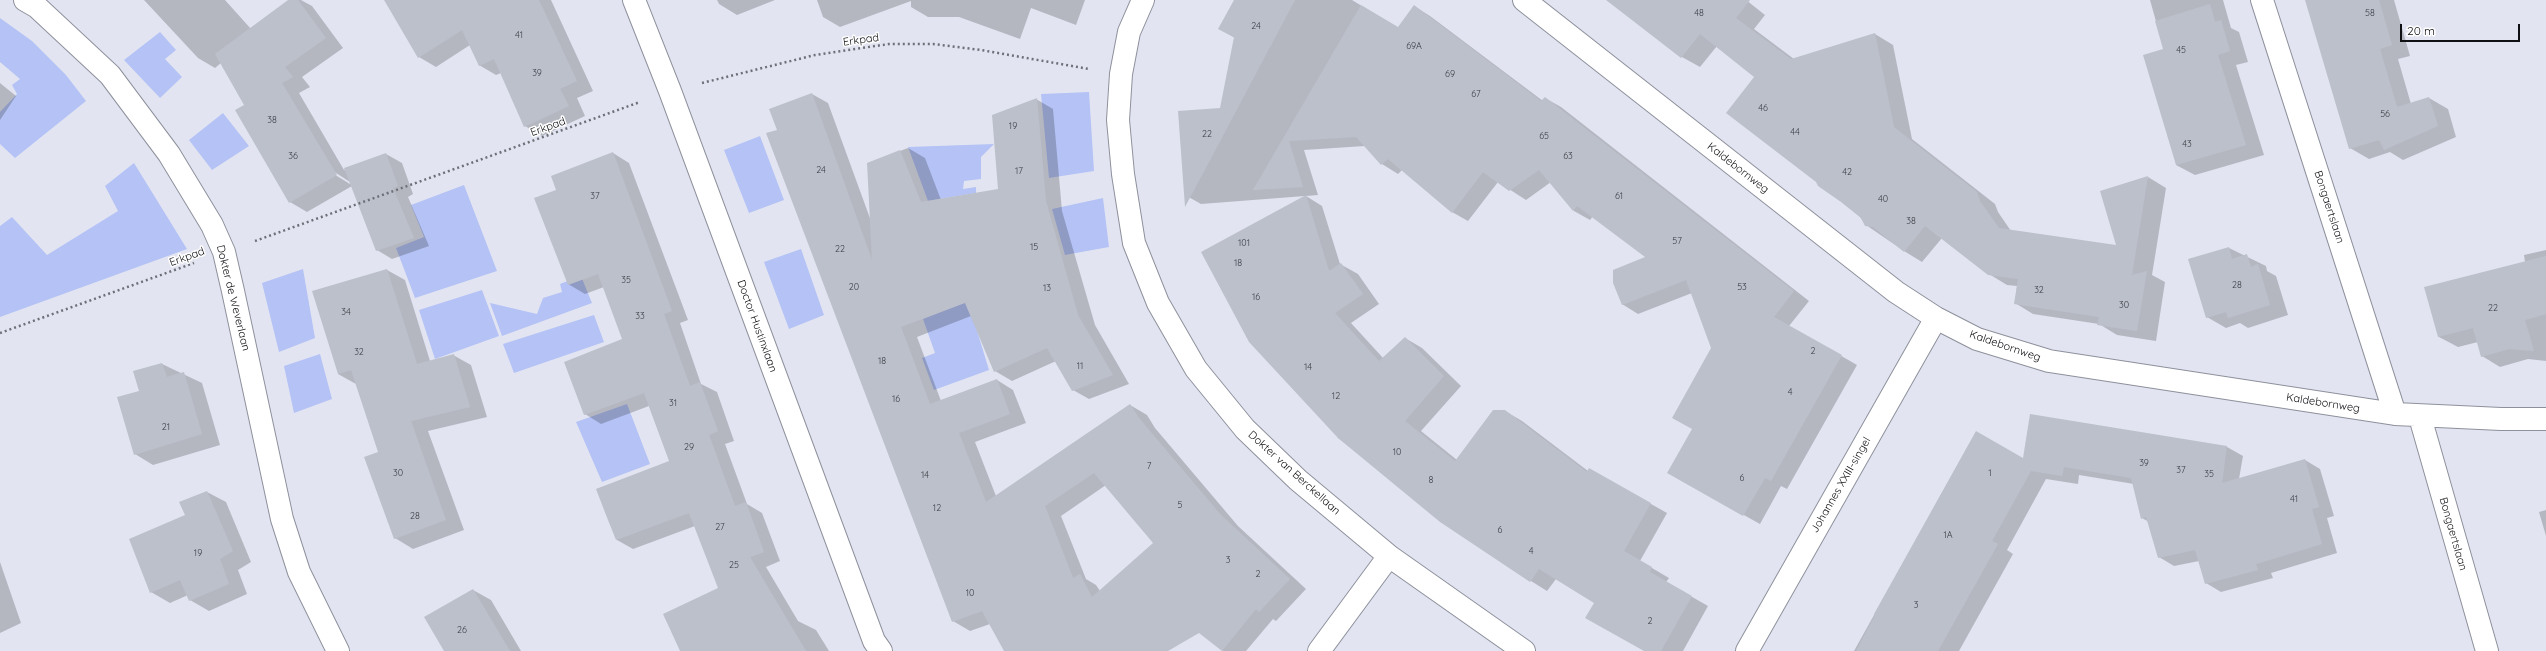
<!DOCTYPE html>
<style>
body{margin:0}
#map{position:relative;width:2546px;height:651px;overflow:hidden;background:#e2e5f1;font-family:Quicksand,sans-serif}
canvas{display:block}
.scale{position:absolute;left:2400px;top:24px;width:120px;height:18px;box-sizing:border-box;border:2px solid #0f1014;border-top:0;padding-left:5px;font-size:12px;line-height:14px;white-space:nowrap;color:#0f1014;-webkit-text-stroke:3px #fff;paint-order:stroke}
</style>
<div id="map">
<canvas width="2546" height="651"></canvas>
<div class="scale">20 m</div>
</div>
<script>
const ctx = document.querySelector('canvas').getContext('2d');
ctx.lineJoin = 'round';
function fillPath(path, color) { ctx.fillStyle = color; ctx.fill(path, 'evenodd'); }
const poly = rows => new Path2D(rows.map(r => 'M' + r).join(''));
function strokePath(path, color, width, dash) { ctx.strokeStyle = color; ctx.lineWidth = width; ctx.lineCap = dash ? 'butt' : 'round'; ctx.setLineDash(dash || []); ctx.stroke(path); }
function drawText(font, color, halo, rows, align = 'center') {
  ctx.font = font + ' Quicksand,sans-serif'; ctx.lineWidth = 3; ctx.setLineDash([]); ctx.textBaseline = 'middle'; ctx.strokeStyle = halo; ctx.fillStyle = color; for (const [text, x, y, turn = 0] of rows) {
    ctx.save(); ctx.translate(x, y); ctx.rotate((+turn || 0) * Math.PI / 180); ctx.textAlign = isNaN(turn) ? turn : align; if (halo) ctx.strokeText(text, 0, 0); ctx.fillText(text, 0, 0); ctx.restore();
  }
}
fillPath(poly([
 [0,18,32,41,66,75,86,101,15,158,0,144,0,112,17,94,12,85,20,79,0,62],
 [160,32,176,50,165,59,182,77,160,98,124,60],
 [1089,92,1094,171,1049,178,1041,94],
 [223,113,249,146,212,170,189,140],
 [760,136,784,200,749,213,724,150],
 [994,144,981,157,981,179,964,181,963,189,976,187,976,193,928,201,908,147],
 [134,163,187,249,0,317,0,226,12,217,47,255,118,211,105,186],
 [464,185,497,271,415,298,396,248,424,237,411,205],
 [1103,198,1109,247,1065,255,1052,209],
 [801,249,824,315,789,329,764,262],
 [303,269,315,338,279,352,262,283],
 [581,276,592,303,502,336,490,303,537,314,543,298,562,292,560,284],
 [482,290,499,336,435,359,419,310],
 [968,301,989,370,934,390,922,358,935,353,923,319],
 [594,315,604,342,514,373,503,344],
 [320,354,332,399,294,413,284,366],
 [627,404,650,464,602,482,576,422]
]), '#b4c2f5');
fillPath(poly([
 [144,0,225,0,251,29,290,0,301,0,312,6,343,48,302,77,310,87,299,93,344,170,386,154,402,163,413,194,408,197,429,246,392,259,377,250,352,186,307,212,290,202,245,106,221,63,215,68,198,58],
 [333,171,350,182,350,184,332,173],
 [407,0,551,0,593,91,577,98,585,116,542,136,525,126,501,73,496,75,479,65,470,45,436,67,419,57],
 [717,0,775,0,737,15,719,4],
 [817,0,1085,0,1076,25,1031,8,1020,39,959,17,928,17,911,7,911,1,840,27,823,17],
 [1235,0,1352,0,1398,28,1414,6,1430,16,1543,101,1545,98,1561,107,1809,301,1789,326,1857,365,1787,489,1781,486,1760,524,1668,473,1693,429,1712,348,1692,293,1638,314,1622,304,1647,257,1593,216,1590,220,1574,211,1551,182,1526,200,1498,182,1468,221,1452,212,1402,170,1398,174,1382,164,1365,146,1304,150,1318,195,1306,196,1322,206,1340,264,1358,274,1379,304,1351,323,1384,359,1405,338,1422,348,1461,386,1421,431,1457,460,1505,411,1522,421,1588,471,1589,469,1667,513,1640,561,1669,578,1666,582,1708,606,1683,651,1645,651,1595,603,1556,579,1547,591,1531,581,1338,438,1305,196,1201,204,1185,195,1221,109,1235,38,1219,29],
 [1608,0,1746,0,1765,15,1754,29,1794,59,1875,34,1893,45,1912,139,1995,204,1998,212,2011,231,2118,246,2148,177,2166,188,2152,275,2165,282,2156,341,2117,335,2099,324,2033,314,2015,303,2017,286,2007,285,1989,274,1942,238,1922,262,1904,251,1866,225,1755,77,1717,46,1700,67,1682,57],
 [2150,0,2223,0,2231,28,2239,32,2248,62,2236,65,2264,155,2195,175,2176,165,2164,50],
 [2306,0,2394,0,2410,56,2398,59,2411,104,2429,98,2448,109,2456,137,2403,160,2390,152,2369,159,2350,148],
 [0,83,16,96,0,120],
 [812,94,828,103,871,221,868,163,908,148,925,158,941,200,999,190,1036,99,1053,109,1062,211,1095,325,1129,384,1089,399,1073,390,1056,361,1012,381,995,371,971,316,917,337,941,401,997,380,1013,390,1026,423,975,442,996,496,1130,405,1147,415,1155,428,1238,526,1306,589,1276,621,1273,619,1246,651,1223,651,1124,570,1155,543,1106,485,1061,516,1086,579,1096,585,1100,591,1165,651,1005,651,990,624,970,631,953,621,778,130],
 [613,153,629,163,688,320,680,323,701,384,717,392,734,441,725,444,747,504,762,513,780,561,766,567,798,621,816,630,829,651,681,651,719,589,695,526,633,549,617,540,597,489,670,462,649,406,601,424,585,414,623,340,604,287,585,294,568,284,558,190],
 [2229,248,2266,266,2267,271,2276,276,2288,315,2248,328,2240,323,2226,328,2207,317],
 [2546,250,2546,361,2528,359,2500,367,2482,356,2478,342,2458,347,2439,337,2425,288,2525,262,2524,255],
 [387,270,405,280,430,361,453,355,471,365,487,417,428,431,464,530,413,549,395,538,380,452,356,384,338,374],
 [162,364,202,383,220,445,153,465,135,454,140,392],
 [2031,416,2227,447,2243,456,2239,479,2305,460,2320,469,2334,516,2327,518,2337,553,2271,573,2273,578,2221,592,2206,583,2199,561,2174,566,2159,557,2149,522,2142,518,2134,484,2079,475,2078,484,2046,479,2007,550,2013,554,1959,651,1854,651,1976,432,2024,460],
 [207,492,226,502,251,562,238,570,247,594,209,611,190,600,188,595,170,603,151,592,186,516,180,503],
 [2546,510,2546,536,2539,512],
 [0,562,21,623,0,633],
 [473,590,491,600,521,651,445,651]
]), '#0003');
fillPath(poly([
 [288,0,298,0,326,38,285,67,293,77,282,83,337,175,289,203,235,110,244,105,215,54],
 [384,0,539,0,577,81,560,89,569,106,524,127,494,59,479,66,462,30,418,58],
 [1234,0,1295,0,1185,207,1178,111,1220,108,1234,37,1218,29],
 [1606,0,1750,0,1736,18,1791,59,1875,33,1894,127,1977,192,1980,201,1999,228,2116,245,2100,191,2148,176,2132,275,2147,271,2137,331,2097,325,2099,317,2014,304,2018,279,1988,275,1925,226,1904,252,1873,227,1865,226,1861,218,1841,202,1818,186,1816,182,1726,113,1754,77,1700,34,1681,58],
 [2305,0,2379,0,2392,45,2380,49,2397,107,2429,97,2438,126,2384,150,2379,140,2349,149],
 [2210,4,2215,22,2221,20,2230,51,2218,55,2246,145,2176,165,2143,55,2163,49,2155,21],
 [1361,5,1398,27,1414,5,1541,101,1545,97,1794,291,1774,317,1842,355,1771,481,1765,478,1743,516,1667,473,1692,429,1672,418,1711,348,1686,280,1622,305,1613,283,1613,270,1645,257,1577,206,1573,211,1539,170,1509,191,1483,172,1452,213,1388,159,1381,165,1356,137,1289,141,1303,187,1253,190],
 [812,93,872,260,867,163,900,150,921,202,998,189,992,115,1037,98,1046,201,1078,315,1113,375,1072,391,1047,348,994,372,965,303,901,327,930,404,997,379,1010,414,959,433,986,502,1130,404,1139,418,1221,515,1290,579,1259,612,1256,609,1222,651,1199,633,1168,651,1004,651,982,611,952,622,766,133,777,130,769,109],
 [1094,473,1153,543,1092,597,1080,574,1073,578,1045,506],
 [613,152,672,311,664,314,690,386,700,382,718,431,709,435,735,506,746,502,764,552,750,557,806,651,680,651,663,614,718,588,689,513,616,540,606,515,596,489,669,461,644,393,584,415,564,362,622,339,598,274,568,285,534,198,556,190,551,176],
 [386,153,398,186,393,188,414,238,376,251,344,168],
 [1306,195,1329,271,1341,263,1363,294,1335,313,1379,361,1405,337,1444,376,1405,421,1455,461,1493,410,1505,410,1587,472,1589,468,1651,503,1624,551,1652,567,1650,572,1692,596,1661,651,1644,651,1585,618,1594,603,1539,569,1530,582,1440,522,1338,438,1249,342,1201,252],
 [2229,247,2232,259,2247,254,2251,267,2258,264,2270,305,2228,318,2226,312,2206,318,2188,259],
 [2546,256,2546,314,2525,320,2534,351,2509,349,2481,357,2473,328,2438,337,2424,287],
 [387,269,417,364,454,354,470,407,411,421,446,520,394,539,364,457,378,452,351,370,338,374,312,291],
 [162,363,167,377,184,372,202,434,134,455,117,397,139,391,133,371],
 [2030,414,2227,446,2222,483,2305,459,2319,507,2312,509,2322,544,2256,564,2258,570,2205,584,2195,550,2158,558,2146,517,2141,519,2131,478,2064,467,2062,476,2031,471,1992,541,1998,544,1938,651,1856,651,1875,615,1874,614,1976,431,2023,458],
 [207,491,233,551,220,559,229,584,189,601,180,580,150,593,129,539,185,515,179,502],
 [473,589,510,651,444,651,424,617]
]), '#bcc0cb');
const minor = poly([
 [25,0,37,7,110,75,169,154,212,225,224,252,233,291,282,519,299,572,338,651],
 [634,0,670,91,874,641,881,651],
 [1143,0,1129,32,1121,74,1118,120,1123,174,1134,243,1158,303,1196,369,1245,429,1298,480,1389,556,1524,651],
 [1524,0,1896,292,1936,318,1977,339,2049,361,2395,414,2501,419,2546,419],
 [2262,0,2395,414],
 [2420,417,2487,651],
 [1319,651,1389,556],
 [1747,651,1936,318]
]);
strokePath(minor, '#8e919c', 24);
strokePath(poly([
 [702,83,815,55,889,44,933,44,981,50,1089,69],
 [255,241,640,102],
 [0,333,194,263]
]), '#6e7078', 2.5, [2, 3]);
strokePath(minor, '#fff', 22);
drawText('9px', '#3a3c42', null, [
 ["48",1699,13],
 ["58",2370,13],
 ["24",1256,26],
 ["41",519,35],
 ["69A",1414,46],
 ["45",2181,50],
 ["39",537,73],
 ["69",1450,74],
 ["67",1476,94],
 ["46",1763,108],
 ["56",2385,114],
 ["38",272,120],
 ["19",1013,126],
 ["44",1795,132],
 ["22",1207,134],
 ["65",1544,136],
 ["43",2187,144],
 ["36",293,156],
 ["63",1568,156],
 ["24",821,170],
 ["17",1019,171],
 ["42",1847,172],
 ["37",595,196],
 ["61",1619,196],
 ["40",1883,199],
 ["38",1911,221],
 ["57",1677,241],
 ["101",1244,243],
 ["15",1034,247],
 ["22",840,249],
 ["18",1238,263],
 ["35",626,280],
 ["28",2237,285],
 ["20",854,287],
 ["53",1742,287],
 ["13",1047,288],
 ["32",2039,290],
 ["16",1256,297],
 ["30",2124,305],
 ["22",2493,308],
 ["34",346,312],
 ["33",640,316],
 ["2",1813,351],
 ["32",359,352],
 ["18",882,361],
 ["11",1080,366],
 ["14",1308,367],
 ["4",1790,392],
 ["12",1336,396],
 ["16",896,399],
 ["31",673,403],
 ["21",166,427],
 ["29",689,447],
 ["10",1397,452],
 ["39",2144,463],
 ["7",1149,466],
 ["37",2181,470],
 ["30",398,473],
 ["1",1990,473],
 ["35",2209,474],
 ["14",925,475],
 ["6",1742,478],
 ["8",1431,480],
 ["41",2294,499],
 ["5",1180,505],
 ["12",937,508],
 ["28",415,516],
 ["27",720,527],
 ["6",1500,530],
 ["1A",1948,535],
 ["4",1531,551],
 ["19",198,553],
 ["3",1228,560],
 ["25",734,565],
 ["2",1258,574],
 ["10",970,593],
 ["3",1916,605],
 ["2",1650,621],
 ["26",462,630]
]);
drawText('11px', '#0f1014', '#fff', [
 ["Erkpad",861,40,-8],
 ["Erkpad",548,127,-20],
 ["Kaldebornweg",1738,168,38],
 ["Bongaertslaan",2329,207,72],
 ["Erkpad",187,257,-20],
 ["Dokter de Weverlaan",233,298,76],
 ["Doctor Hustinxlaan",757,326,70],
 ["Kaldebornweg",2005,346,19],
 ["Kaldebornweg",2323,403,9],
 ["Dokter van Berckellaan",1294,473,42],
 ["Johannes XXIII-singel",1841,485,-60],
 ["Bongaertslaan",2453,534,74]
]);
</script>
